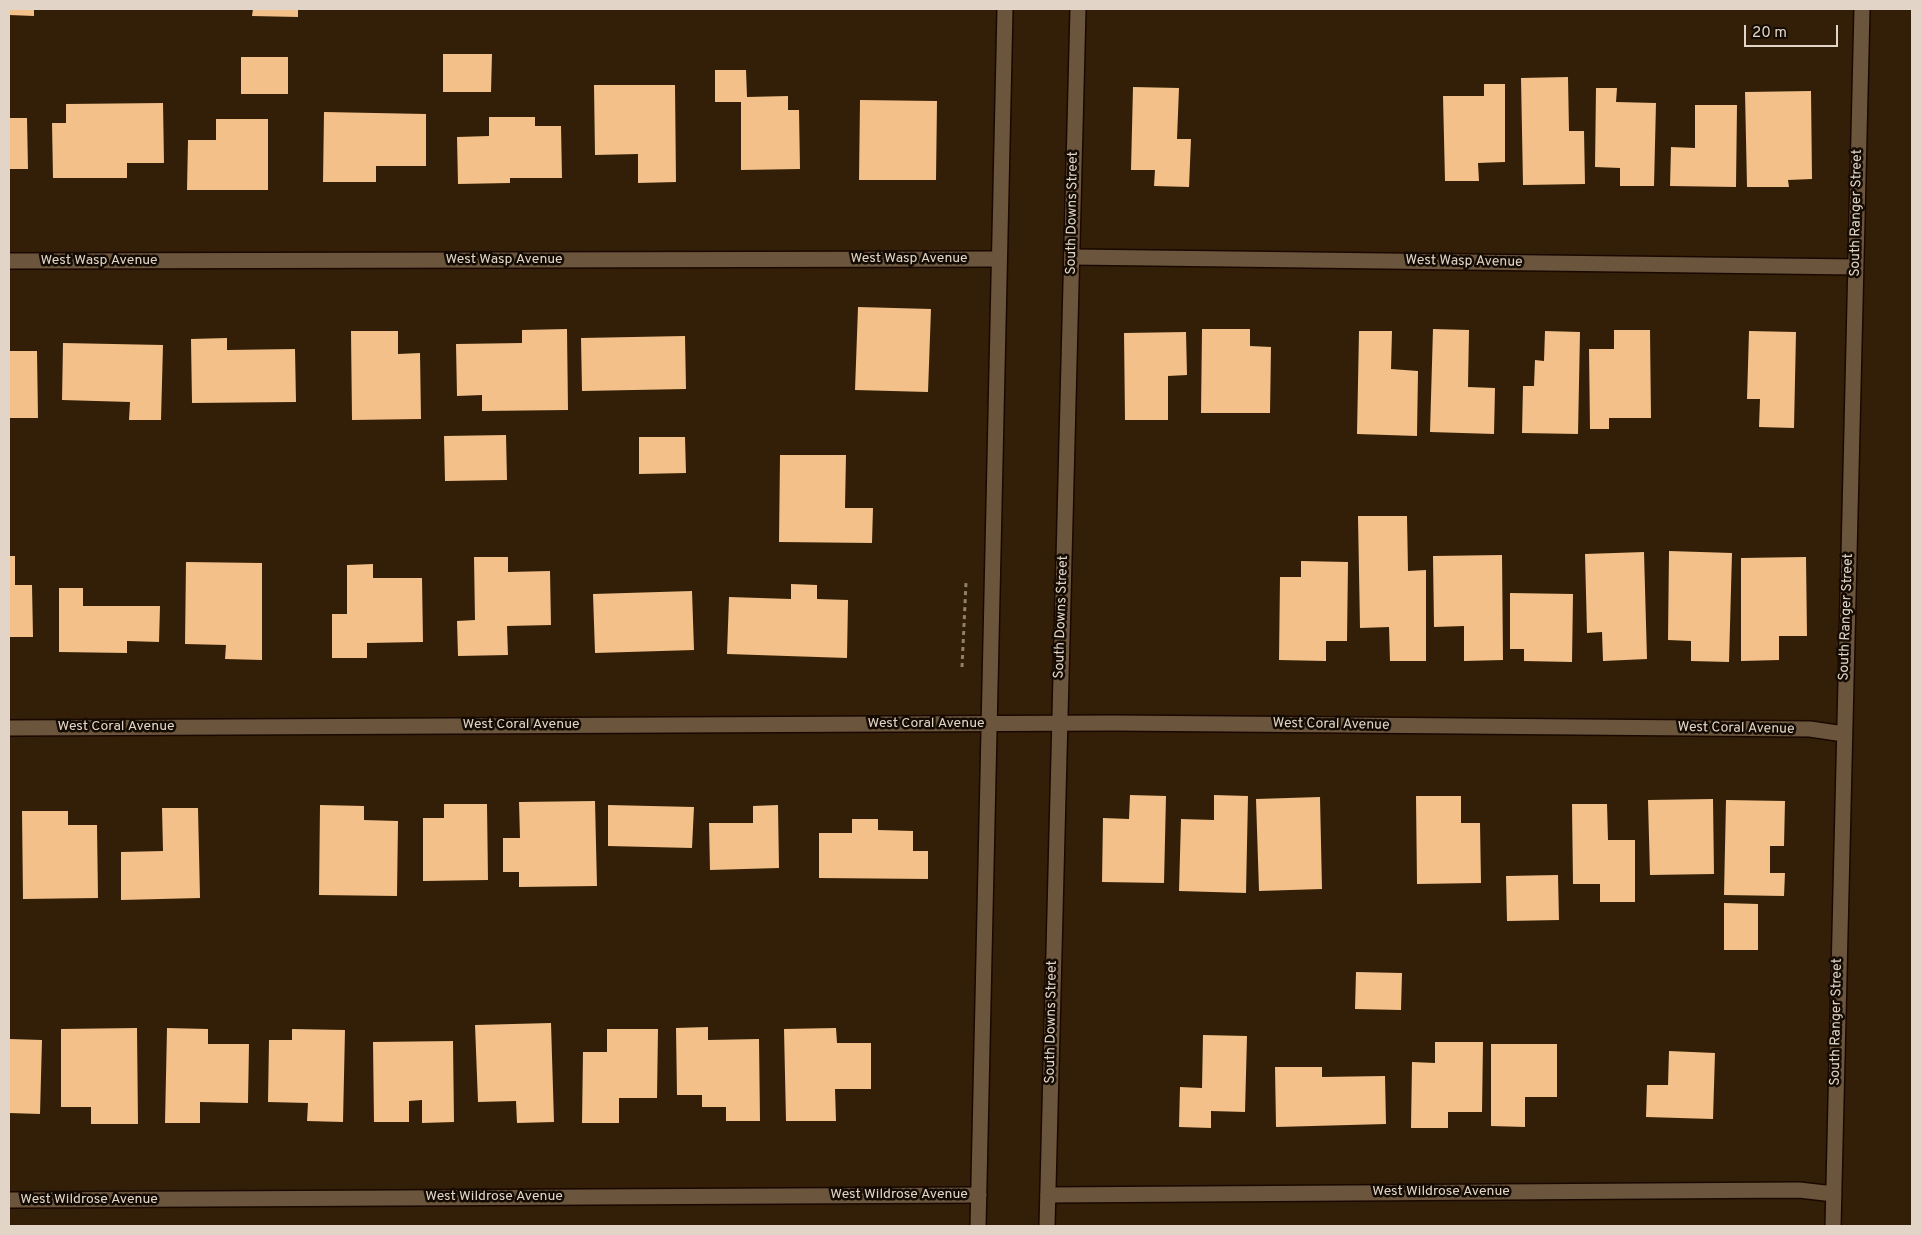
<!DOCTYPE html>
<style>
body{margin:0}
#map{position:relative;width:1921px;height:1235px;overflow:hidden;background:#331f07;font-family:Overpass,sans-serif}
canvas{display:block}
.frame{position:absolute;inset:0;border:10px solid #e2d5c7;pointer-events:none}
.scale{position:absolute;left:1744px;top:25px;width:94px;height:22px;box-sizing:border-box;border:2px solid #e2d5c7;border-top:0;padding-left:6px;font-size:15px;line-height:18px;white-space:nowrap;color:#e2d5c7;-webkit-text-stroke:4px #140b03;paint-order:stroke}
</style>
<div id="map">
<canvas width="1921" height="1235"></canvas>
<div class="frame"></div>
<div class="scale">20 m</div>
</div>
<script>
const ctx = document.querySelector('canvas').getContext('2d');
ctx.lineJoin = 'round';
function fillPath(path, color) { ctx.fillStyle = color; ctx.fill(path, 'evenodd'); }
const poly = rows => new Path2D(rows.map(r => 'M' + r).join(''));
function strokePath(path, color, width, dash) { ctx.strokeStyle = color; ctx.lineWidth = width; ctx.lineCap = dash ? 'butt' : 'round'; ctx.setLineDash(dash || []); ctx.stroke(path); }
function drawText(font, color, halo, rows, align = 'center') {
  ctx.font = font + ' Overpass,sans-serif'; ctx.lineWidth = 5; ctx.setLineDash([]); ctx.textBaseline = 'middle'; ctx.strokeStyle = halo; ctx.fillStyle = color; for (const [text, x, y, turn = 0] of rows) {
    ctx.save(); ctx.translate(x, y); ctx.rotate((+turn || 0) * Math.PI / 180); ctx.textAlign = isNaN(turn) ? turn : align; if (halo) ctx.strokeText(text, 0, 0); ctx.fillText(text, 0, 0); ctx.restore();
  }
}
fillPath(poly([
 [9,9,34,9,34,16,9,15],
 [253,9,298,9,298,17,252,16],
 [443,54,492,54,491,92,443,92],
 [241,57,288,57,288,94,241,94],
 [715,70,746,70,747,97,788,96,788,110,799,110,800,169,741,170,741,102,715,102],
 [1568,77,1569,131,1584,131,1585,184,1523,185,1521,78],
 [1484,84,1505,84,1505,162,1478,163,1479,181,1445,181,1443,96,1484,96],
 [594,85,675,85,676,182,638,183,638,154,595,155],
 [1133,87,1179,88,1177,139,1191,139,1189,187,1154,186,1155,170,1131,170],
 [1596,88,1617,88,1616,102,1656,103,1654,186,1620,186,1620,168,1595,167],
 [1811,91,1812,179,1788,180,1789,187,1747,187,1745,92],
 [860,100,937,101,936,180,859,180],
 [163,103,164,163,127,163,127,178,53,178,52,123,66,123,66,104],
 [1695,105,1737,105,1736,187,1670,186,1671,147,1695,148],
 [324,112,426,114,426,166,376,166,376,182,323,182],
 [489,117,535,117,535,126,561,126,562,178,510,178,510,183,458,184,457,137,489,136],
 [9,118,27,118,28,169,9,169],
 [216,119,268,119,268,190,187,190,188,140,216,140],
 [858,307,931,309,928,392,855,390],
 [567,329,568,410,482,411,482,395,457,396,456,344,522,343,522,330],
 [1202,329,1250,329,1250,346,1271,347,1270,413,1201,413],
 [1433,329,1469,330,1468,387,1495,388,1494,434,1430,432],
 [1614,330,1650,330,1651,418,1609,418,1609,429,1590,429,1589,349,1614,349],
 [351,331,398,331,398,354,420,353,421,419,352,420],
 [1359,331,1392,331,1391,369,1418,371,1417,436,1357,434],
 [1545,331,1580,332,1578,434,1522,433,1523,386,1534,386,1535,360,1544,361],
 [1749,331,1796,332,1794,428,1759,427,1760,399,1747,399],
 [1186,332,1187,375,1168,376,1168,420,1125,420,1124,333],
 [685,336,686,389,582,391,581,338],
 [227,338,227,350,295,349,296,402,192,403,191,339],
 [63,343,163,345,161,420,129,420,130,402,62,400],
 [9,351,37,351,38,418,9,418],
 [506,435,507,480,445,481,444,436],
 [639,437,685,437,686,473,639,474],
 [780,455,846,455,845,508,873,508,872,543,779,542],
 [1358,516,1407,516,1408,571,1426,570,1426,661,1390,661,1389,627,1360,628],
 [1669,551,1732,553,1729,662,1691,661,1691,641,1668,640],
 [1644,552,1647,659,1603,661,1602,632,1587,633,1585,554],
 [1502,555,1503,660,1464,661,1464,626,1434,627,1433,556],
 [9,556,15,556,15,585,32,585,33,637,9,637],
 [474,557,508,557,508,572,550,571,551,625,507,626,508,655,458,656,457,621,475,620],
 [1806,557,1807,636,1779,636,1779,660,1741,661,1741,558],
 [1301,561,1348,562,1347,641,1326,641,1326,661,1279,660,1280,577,1301,577],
 [186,562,262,563,262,660,225,659,226,645,185,644],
 [373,564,373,578,422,578,423,642,367,643,367,658,332,658,332,614,347,614,347,565],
 [791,584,817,585,817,599,848,600,847,658,727,654,729,597,791,599],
 [59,588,83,588,83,606,160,606,159,642,127,641,127,653,59,652],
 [692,591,694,650,595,653,593,594],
 [1510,593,1573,594,1572,662,1524,661,1524,649,1510,649],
 [1130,795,1166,796,1164,883,1102,882,1103,818,1129,819],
 [1214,795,1248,796,1246,893,1179,891,1181,819,1214,820],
 [1416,796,1461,796,1461,823,1480,823,1481,883,1417,884],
 [1320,797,1322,889,1259,891,1256,799],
 [1713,799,1714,874,1650,875,1648,800],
 [1726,800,1785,801,1784,846,1770,846,1770,873,1785,873,1784,896,1724,895],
 [595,801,597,886,519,887,519,872,503,872,503,838,520,838,519,802],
 [444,804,487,804,488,880,423,881,423,818,444,818],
 [1572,804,1607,804,1608,840,1635,840,1635,902,1600,902,1600,884,1573,884],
 [320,805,364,806,364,820,398,821,397,896,319,895],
 [608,805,694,807,692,848,608,846],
 [778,805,779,868,710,870,709,823,753,823,753,806],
 [162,808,198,808,200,898,121,900,121,852,163,851],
 [22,811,68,811,68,825,97,825,98,898,23,899],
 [852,819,878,819,878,830,913,831,913,851,928,851,928,879,819,878,819,833,852,833],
 [1558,875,1559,920,1507,921,1506,876],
 [1724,903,1758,904,1758,950,1724,950],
 [1356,972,1402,973,1401,1010,1355,1009],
 [551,1023,554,1122,517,1123,516,1101,478,1102,475,1025],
 [708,1027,708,1040,759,1039,760,1121,726,1121,726,1107,702,1107,702,1095,677,1095,676,1028],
 [137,1028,138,1124,91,1124,91,1107,61,1107,61,1029],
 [167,1028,208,1029,208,1044,249,1044,248,1103,200,1102,200,1123,165,1123],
 [836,1028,837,1043,871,1043,871,1089,835,1089,836,1121,786,1121,784,1029],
 [292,1029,345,1030,343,1122,307,1121,308,1103,268,1102,269,1040,292,1040],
 [607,1029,658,1029,657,1098,619,1098,619,1123,582,1123,583,1052,607,1052],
 [1203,1035,1247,1036,1245,1112,1211,1111,1211,1128,1179,1127,1180,1087,1202,1088],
 [9,1039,42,1040,40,1114,9,1113],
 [453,1041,454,1122,422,1123,422,1100,409,1101,409,1122,374,1122,373,1042],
 [1435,1042,1483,1042,1482,1112,1448,1112,1448,1128,1411,1128,1412,1062,1435,1063],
 [1491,1044,1557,1044,1557,1097,1525,1097,1525,1127,1491,1126],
 [1669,1051,1715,1053,1713,1119,1646,1117,1647,1085,1668,1085],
 [1275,1067,1322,1067,1322,1077,1385,1076,1386,1124,1276,1127]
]), '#f2c088');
const street = poly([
 [1073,257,1856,267],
 [9,261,999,259],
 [9,728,1114,723,1810,729,1844,734],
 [1048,1195,1799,1190,1834,1194],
 [9,1200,979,1195],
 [1833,1226,1862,9]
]);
const secondary = poly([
 [978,1226,1005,9],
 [1047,1226,1078,9]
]);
strokePath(street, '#1a0800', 18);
strokePath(secondary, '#1a0800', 18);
strokePath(poly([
 [962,667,966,583]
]), '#90806d', 3, [4, 4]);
strokePath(street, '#6b553d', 15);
strokePath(secondary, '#6b553d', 15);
drawText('14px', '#e2d5c7', '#140b03', [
 ["South Downs Street",1073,213,-89],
 ["South Ranger Street",1857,213,-89],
 ["West Wasp Avenue",909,259],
 ["West Wasp Avenue",504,260],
 ["West Wasp Avenue",99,261],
 ["West Wasp Avenue",1464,262,1],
 ["South Downs Street",1062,617,-88],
 ["South Ranger Street",1847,617,-88],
 ["West Coral Avenue",926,724],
 ["West Coral Avenue",521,725],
 ["West Coral Avenue",1331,725,1],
 ["West Coral Avenue",116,727],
 ["West Coral Avenue",1736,729,1],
 ["South Downs Street",1052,1022,-89],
 ["South Ranger Street",1837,1022,-89],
 ["West Wildrose Avenue",1441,1192],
 ["West Wildrose Avenue",899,1195],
 ["West Wildrose Avenue",494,1197],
 ["West Wildrose Avenue",89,1200]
]);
</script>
